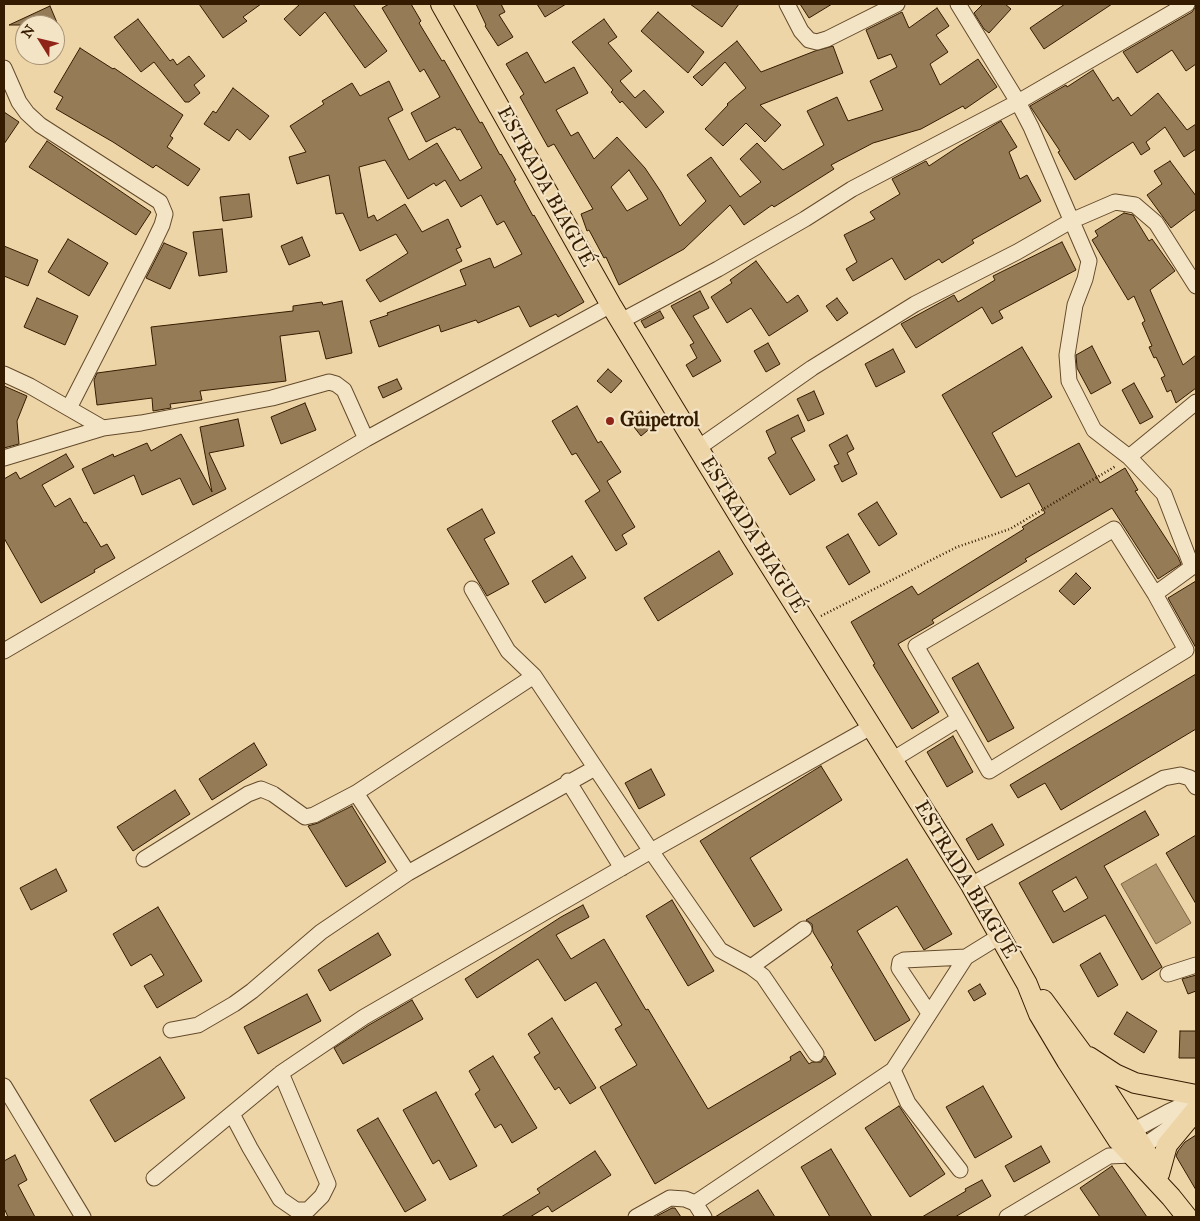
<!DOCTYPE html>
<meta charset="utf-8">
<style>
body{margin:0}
#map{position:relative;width:1200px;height:1221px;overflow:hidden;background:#eed5a8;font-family:"IM FELL Great Primer",serif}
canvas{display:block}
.frame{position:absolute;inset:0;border:5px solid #351c00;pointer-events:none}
.north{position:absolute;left:15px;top:15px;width:50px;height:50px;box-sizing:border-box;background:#f4e4c6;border:1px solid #a89477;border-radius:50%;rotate:306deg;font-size:14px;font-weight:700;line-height:20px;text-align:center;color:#351c00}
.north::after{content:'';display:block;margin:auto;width:18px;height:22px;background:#8f2418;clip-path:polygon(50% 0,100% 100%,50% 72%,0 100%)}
</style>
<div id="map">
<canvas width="1200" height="1221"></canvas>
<div class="frame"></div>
<div class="north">N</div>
</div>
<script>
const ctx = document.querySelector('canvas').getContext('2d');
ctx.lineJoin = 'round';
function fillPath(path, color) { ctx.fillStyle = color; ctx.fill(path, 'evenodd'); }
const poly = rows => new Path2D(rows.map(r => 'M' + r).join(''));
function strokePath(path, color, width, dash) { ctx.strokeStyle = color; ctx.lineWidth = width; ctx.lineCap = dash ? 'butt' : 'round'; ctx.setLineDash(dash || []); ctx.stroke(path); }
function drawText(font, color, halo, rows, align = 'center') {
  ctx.font = font + ' "IM FELL Great Primer",serif'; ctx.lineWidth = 4.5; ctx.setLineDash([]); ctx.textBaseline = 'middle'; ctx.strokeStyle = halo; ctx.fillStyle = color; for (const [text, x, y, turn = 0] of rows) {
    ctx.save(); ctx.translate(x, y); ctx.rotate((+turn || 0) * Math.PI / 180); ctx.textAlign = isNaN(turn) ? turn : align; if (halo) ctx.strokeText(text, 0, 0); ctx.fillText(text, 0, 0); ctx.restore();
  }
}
const water = poly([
 [1156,864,1191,923,1156,944,1121,884,1156,864]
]);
fillPath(water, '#af966f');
strokePath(water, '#7e6543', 1);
const building = poly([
 [199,4,261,4,243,17,247,21,223,38,199,4],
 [300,4,353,4,387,51,365,68,325,12,300,36,284,19,300,4],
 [389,4,411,4,421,21,419,23,442,61,444,60,480,123,482,122,500,155,501,154,516,180,514,181,533,216,534,215,584,302,558,317,556,314,530,327,519,306,478,323,476,320,441,332,439,325,379,347,370,321,388,315,387,313,466,285,460,270,490,258,494,268,522,254,504,221,497,225,481,195,461,207,445,180,436,186,434,183,408,199,385,160,359,167,368,218,374,215,377,221,405,204,422,232,448,219,461,247,456,249,462,261,380,302,366,280,408,253,396,234,360,251,343,213,336,214,329,175,297,184,289,157,306,152,290,126,324,104,322,101,352,83,360,96,389,81,403,110,388,118,409,160,437,143,460,181,482,168,460,129,457,130,455,127,426,142,411,113,440,97,424,69,420,72,382,8,389,4],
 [476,4,501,4,505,12,499,15,513,37,498,46,485,26,486,25,476,4],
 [537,4,566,4,545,17,537,4],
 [690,4,739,4,722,27,690,4],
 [800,4,832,4,809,18,800,4],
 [983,4,1005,4,1011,9,989,33,984,29,974,13,983,4],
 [1065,4,1112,4,1044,49,1030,28,1065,4],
 [50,6,58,25,9,25,50,6],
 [1196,6,1196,64,1186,71,1172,50,1137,73,1123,52,1192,12,1196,6],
 [937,8,949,26,936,35,948,52,930,64,940,85,978,59,997,87,965,109,963,106,921,129,873,143,831,165,834,169,774,207,772,205,744,225,730,205,684,249,619,285,606,257,604,258,589,230,587,231,581,214,593,209,554,144,548,147,520,97,524,94,506,64,527,52,545,83,574,67,588,93,556,110,571,136,578,132,594,159,617,137,645,168,661,192,680,226,706,201,687,175,711,157,740,197,761,182,740,159,757,143,783,170,824,145,807,111,837,97,848,121,883,110,870,81,897,67,891,54,878,59,866,30,902,12,909,28,937,8],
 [629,170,648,199,627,211,611,187,629,170],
 [658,12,704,52,688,73,641,31,658,12],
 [138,19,170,61,173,59,177,65,189,56,205,76,194,85,200,93,189,102,185,102,154,62,141,72,114,37,138,19],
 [604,19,617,37,608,43,632,71,620,81,635,98,644,90,664,112,646,128,622,101,620,103,611,92,613,90,572,42,604,19],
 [737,41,761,72,815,51,833,46,843,73,760,105,781,125,765,142,746,123,723,146,705,129,728,105,727,104,746,88,725,62,702,86,693,77,737,41],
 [80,48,113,69,114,68,183,115,170,136,173,138,167,147,200,169,188,186,156,165,153,168,113,142,56,109,63,97,54,92,80,48],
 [1093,70,1113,101,1118,97,1131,116,1158,93,1187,130,1196,124,1196,149,1184,157,1165,127,1146,142,1150,149,1141,155,1133,142,1075,180,1058,152,1060,151,1030,106,1066,85,1067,87,1093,70],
 [233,88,269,116,250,140,237,129,229,141,204,124,213,111,216,113,233,88],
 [4,112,19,122,4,144,4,112],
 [1001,121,1017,147,1009,152,1020,179,1027,175,1041,201,972,240,974,243,942,263,939,259,905,280,892,258,853,281,846,269,857,262,844,235,875,219,870,212,900,194,892,179,926,161,929,166,959,146,1001,121],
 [47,141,151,212,136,235,29,167,47,141],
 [1170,161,1196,196,1196,209,1171,228,1147,195,1162,184,1154,171,1170,161],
 [249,194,252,217,223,221,220,197,249,194],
 [1124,213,1133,215,1149,241,1152,239,1175,271,1150,290,1183,365,1196,355,1196,388,1176,403,1171,390,1167,392,1161,378,1165,376,1156,357,1154,358,1149,347,1152,346,1142,323,1145,321,1134,296,1128,300,1092,240,1098,236,1095,231,1124,213],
 [222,229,227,272,199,276,193,232,222,229],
 [302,237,310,256,289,265,281,246,302,237],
 [68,239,108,263,89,296,48,272,68,239],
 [1062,242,1076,270,999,311,1003,318,992,324,982,307,916,348,901,324,954,295,958,302,995,280,993,276,1062,242],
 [164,243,187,253,170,289,146,278,164,243],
 [4,246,38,260,28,286,4,276,4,246],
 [756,261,787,303,798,295,808,311,769,336,751,308,727,323,711,297,732,283,730,280,756,261],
 [700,291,709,308,693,316,721,361,693,377,686,365,697,358,690,345,694,343,671,306,700,291],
 [37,298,78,316,65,345,24,327,37,298],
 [837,298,848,313,837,321,826,306,837,298],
 [342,301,352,353,326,359,319,331,280,336,286,381,200,391,202,400,170,404,171,408,153,411,152,398,97,405,94,380,97,373,156,365,151,327,293,311,293,306,322,302,323,305,342,301],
 [660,311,664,318,645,328,641,321,660,311],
 [768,343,780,364,766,372,754,351,768,343],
 [1092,346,1111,383,1091,394,1077,368,1076,355,1092,346],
 [1022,347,1052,397,992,433,1016,477,1079,443,1100,483,1125,468,1138,490,1135,491,1178,557,1181,564,1158,579,1112,508,1025,559,1027,561,932,620,934,623,898,644,939,712,912,729,873,665,875,664,851,622,912,586,918,595,1024,529,1022,527,1045,513,1029,483,1001,498,942,395,1022,347],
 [893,349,905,372,876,387,865,364,893,349],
 [608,369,622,381,611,393,597,381,608,369],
 [397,379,402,389,383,398,378,387,397,379],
 [1134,383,1153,417,1140,424,1122,390,1134,383],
 [4,386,27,396,17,421,19,444,4,448,4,386],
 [814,391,824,414,808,421,797,399,814,391],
 [305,403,316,430,281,444,271,417,305,403],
 [577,406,598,443,601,441,621,472,607,481,635,527,622,535,627,544,616,551,585,501,600,491,576,453,572,455,552,421,577,406],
 [641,411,653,426,641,436,634,427,638,424,633,417,641,411],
 [798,415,805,431,791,438,815,480,790,495,768,458,776,453,766,431,798,415],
 [238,419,244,446,209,453,226,489,193,505,180,478,142,495,134,475,94,494,82,469,113,454,114,457,147,443,151,451,181,434,212,492,200,427,238,419],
 [847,435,854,449,847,453,857,474,842,482,834,466,839,464,829,445,847,435],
 [66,454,74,467,42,485,55,507,70,498,84,523,86,522,101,547,107,544,115,558,94,570,95,572,41,603,4,538,4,479,16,472,20,479,66,454],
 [877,502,897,534,879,546,858,514,877,502],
 [482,509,495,533,484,539,509,584,487,596,447,529,482,509],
 [848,534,870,572,849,585,826,547,848,534],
 [719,551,733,574,658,621,644,598,719,551],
 [572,556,586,578,545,603,532,581,572,556],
 [1076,573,1091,588,1074,605,1059,591,1076,573],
 [1196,581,1196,648,1168,598,1196,581],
 [978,663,1014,728,988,742,952,678,978,663],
 [1196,674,1196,729,1061,810,1045,783,1018,798,1010,785,1196,674],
 [953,736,973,772,947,787,927,752,953,736],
 [254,743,267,765,212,800,199,779,254,743],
 [821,766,842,800,750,858,782,910,754,927,700,841,821,766],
 [651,769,665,795,639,809,625,783,651,769],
 [175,790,190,814,133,851,117,827,175,790],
 [352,806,386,862,346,887,308,826,318,823,352,806],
 [1145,811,1159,835,1104,866,1162,967,1142,980,1105,915,1053,943,1019,883,1145,811],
 [1076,877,1088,898,1064,912,1052,891,1076,877],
 [992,824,1004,845,978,860,966,839,992,824],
 [1196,835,1196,904,1166,853,1196,835],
 [907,859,952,934,924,950,897,906,857,931,910,1020,875,1041,831,967,833,965,813,932,812,924,806,920,907,859],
 [56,869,67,891,31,910,20,888,56,869],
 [672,900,714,971,688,986,646,916,672,900],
 [583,905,589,917,556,935,571,959,604,939,646,1010,648,1009,708,1109,791,1060,790,1057,800,1051,809,1064,812,1062,821,1062,825,1056,836,1074,655,1184,600,1087,637,1065,615,1029,622,1025,596,982,565,1001,538,959,477,998,465,979,561,917,583,905],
 [158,907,202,981,157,1008,144,986,164,975,151,954,131,966,113,934,158,907],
 [378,933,391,955,330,991,318,970,378,933],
 [1100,953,1118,985,1098,997,1080,965,1100,953],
 [1196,975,1196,991,1188,994,1182,979,1196,975],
 [980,984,986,994,974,1001,968,991,980,984],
 [307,994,321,1021,258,1054,244,1027,307,994],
 [412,1000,423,1019,343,1064,334,1048,369,1025,412,1000],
 [1127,1012,1157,1031,1144,1053,1114,1034,1127,1012],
 [552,1018,596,1088,570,1104,559,1087,555,1090,534,1057,540,1053,528,1034,552,1018],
 [1180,1031,1196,1031,1196,1058,1179,1058,1180,1031],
 [493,1056,537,1128,512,1143,501,1124,495,1128,475,1094,480,1090,469,1071,493,1056],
 [160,1057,185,1098,115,1142,90,1100,160,1057],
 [983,1086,1012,1137,975,1158,946,1107,983,1086],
 [436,1092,477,1166,450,1180,439,1160,433,1164,403,1110,436,1092],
 [899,1106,945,1174,910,1197,865,1128,899,1106],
 [378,1118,426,1200,405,1212,357,1130,378,1118],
 [1196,1135,1196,1190,1176,1156,1178,1151,1185,1142,1196,1135],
 [1041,1146,1050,1162,1014,1182,1005,1166,1041,1146],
 [831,1149,872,1217,830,1217,801,1167,831,1149],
 [595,1151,611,1175,552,1212,548,1206,530,1217,501,1217,540,1193,537,1189,595,1151],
 [15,1155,27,1180,18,1185,35,1217,8,1217,4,1208,4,1161,15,1155],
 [1112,1166,1147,1217,1100,1217,1080,1188,1112,1166],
 [982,1180,991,1196,955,1217,922,1217,966,1191,965,1189,982,1180],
 [758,1190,775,1217,715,1217,758,1190],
 [672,1208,675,1208,681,1217,655,1217,672,1208]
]);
fillPath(building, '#957c57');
strokePath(building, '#351c00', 1);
const minor = poly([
 [787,4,801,31,809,40,817,42,827,39,897,4],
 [958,4,1018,102,1031,127,1089,261,1085,279,1075,305,1067,355,1069,381,1094,430,1129,457,1164,494,1192,567,1155,594,1186,650,989,771,959,719],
 [4,68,19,102,27,113,40,125,160,202,165,214,162,225,151,248,69,408],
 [621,321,718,269,805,219,852,189,1018,102,1187,4],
 [4,374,30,386,103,428],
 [698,448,812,368,915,304,1017,252,1071,221,1115,202,1135,205,1156,223,1196,286],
 [1129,457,1196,402],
 [4,458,103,428,141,423,272,398,329,382,336,384,344,390,366,439],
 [472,589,508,651,534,676,651,851,720,950,751,967,763,976,816,1054],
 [4,651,366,439,611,305],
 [892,760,959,719,916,646,1114,529,1155,594],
 [568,781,622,868],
 [356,793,408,873],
 [144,859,248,794,261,789,273,794,305,817,314,815,356,793,534,676],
 [971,885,1164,778,1180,775,1190,778,1196,787],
 [751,967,804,929],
 [1168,974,1196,965],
 [929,1013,899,968,900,962,904,960,966,957],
 [171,1030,198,1025,234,1004,252,991,321,932,408,873,595,768],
 [4,1086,83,1217],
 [232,1114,250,1148,280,1199,296,1210,308,1210,322,1196,328,1184,281,1073],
 [1125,1135,1168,1112,1196,1099],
 [960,1170,908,1103,893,1070,966,957,1000,936],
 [154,1178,281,1073,364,1017,651,851,871,727],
 [695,1203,893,1070],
 [636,1217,670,1198,685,1199,695,1203,704,1217],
 [1007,1217,1109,1156,1131,1155,1182,1119]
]);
const major = poly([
 [441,4,611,305,752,537,971,885,1027,984,1039,1014,1067,1061,1118,1140,1171,1197,1187,1217],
 [1043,1000,1082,1053,1133,1131,1157,1171],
 [1089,1057,1115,1074,1135,1083,1196,1095],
 [1159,1174,1167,1145,1195,1111]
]);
strokePath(minor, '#634a2a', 17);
strokePath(major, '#351c00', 22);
strokePath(poly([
 [821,616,957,547,1010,529,1116,466]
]), '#351c00', 2.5, [1, 2.5]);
strokePath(minor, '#f4e4c6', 15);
strokePath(major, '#eed5a8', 20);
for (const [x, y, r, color] of [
 [610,421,5,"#8f2418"]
]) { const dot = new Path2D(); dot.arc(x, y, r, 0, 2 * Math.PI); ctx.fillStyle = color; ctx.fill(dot); strokePath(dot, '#f4e4c6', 2); }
drawText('20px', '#351c00', '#f4e4c6', [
 ["ESTRADA BIAGUÉ",545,187,61],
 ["ESTRADA BIAGUÉ",752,535,58],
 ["ESTRADA BIAGUÉ",965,880,59]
]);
drawText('bold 20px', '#351c00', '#f4e4c6', [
 ["Guipetrol",620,421]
], 'left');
</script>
